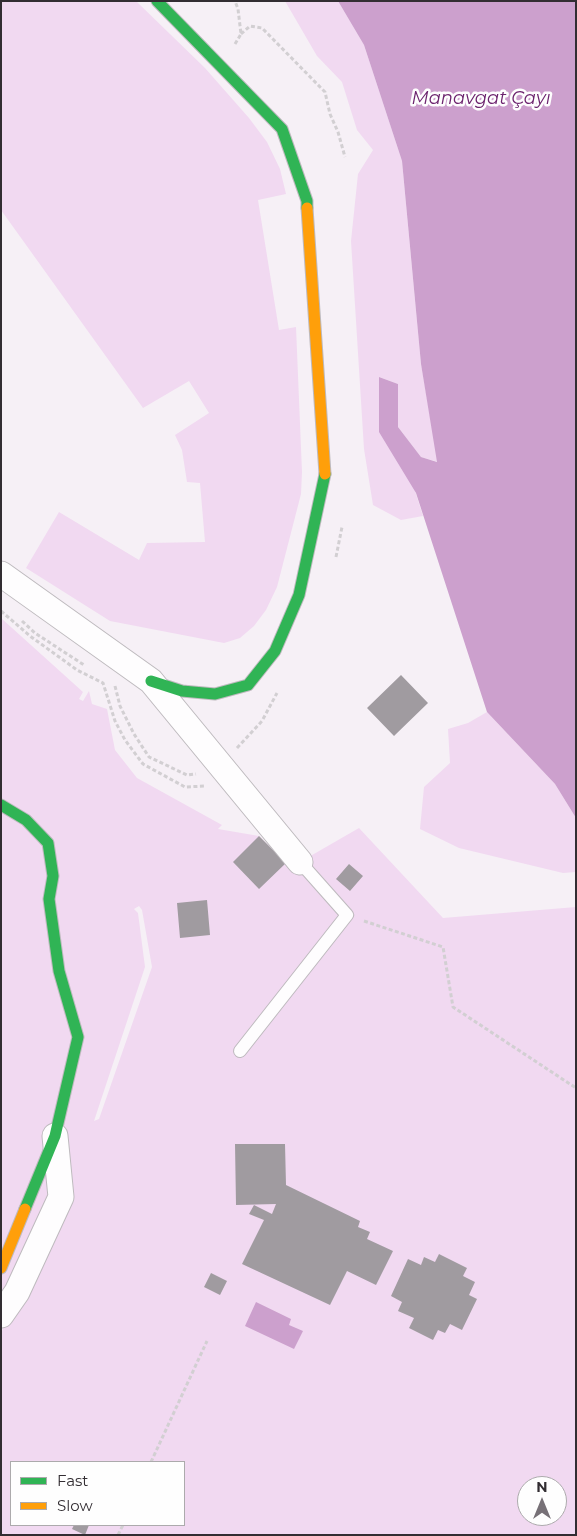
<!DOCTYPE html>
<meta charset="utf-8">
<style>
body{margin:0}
#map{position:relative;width:577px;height:1536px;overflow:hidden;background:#f6f0f6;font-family:Montserrat,sans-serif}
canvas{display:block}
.frame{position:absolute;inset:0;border:2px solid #322d32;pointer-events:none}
.legend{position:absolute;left:10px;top:1461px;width:175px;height:65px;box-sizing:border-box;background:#fefefe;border:1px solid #acaaac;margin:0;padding:6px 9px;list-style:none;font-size:15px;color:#322d32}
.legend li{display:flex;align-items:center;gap:10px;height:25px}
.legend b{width:25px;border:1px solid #acaaac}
.north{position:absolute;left:517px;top:1476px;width:50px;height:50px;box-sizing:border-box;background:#fefefe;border:1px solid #acaaac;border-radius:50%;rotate:0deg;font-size:14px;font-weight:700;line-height:20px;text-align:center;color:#322d32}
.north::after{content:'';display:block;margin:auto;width:18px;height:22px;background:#777177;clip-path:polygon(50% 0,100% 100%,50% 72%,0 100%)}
</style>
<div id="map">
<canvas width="577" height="1536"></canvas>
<div class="frame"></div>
<ul class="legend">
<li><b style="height:6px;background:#30b455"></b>Fast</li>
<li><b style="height:6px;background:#ff9f0a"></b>Slow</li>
</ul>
<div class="north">N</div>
</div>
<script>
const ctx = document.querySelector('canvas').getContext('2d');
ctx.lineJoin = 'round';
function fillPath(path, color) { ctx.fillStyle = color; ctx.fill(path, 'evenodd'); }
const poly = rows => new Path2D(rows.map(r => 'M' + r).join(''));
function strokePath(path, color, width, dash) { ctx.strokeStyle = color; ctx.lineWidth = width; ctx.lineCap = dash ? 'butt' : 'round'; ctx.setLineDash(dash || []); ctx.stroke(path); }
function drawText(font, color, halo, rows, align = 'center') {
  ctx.font = font + ' Montserrat,sans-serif'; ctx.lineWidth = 5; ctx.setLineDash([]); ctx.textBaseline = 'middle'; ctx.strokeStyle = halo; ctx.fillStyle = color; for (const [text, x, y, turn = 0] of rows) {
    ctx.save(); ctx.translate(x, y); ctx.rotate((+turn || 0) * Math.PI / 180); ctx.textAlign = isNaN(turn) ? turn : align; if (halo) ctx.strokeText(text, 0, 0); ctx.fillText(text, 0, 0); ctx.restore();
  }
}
fillPath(poly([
 [1,1,136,1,205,68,249,118,267,142,280,169,286,194,258,200,279,330,296,327,302,472,301,494,277,587,266,610,254,626,240,638,224,643,110,621,26,568,59,512,139,560,147,543,205,542,200,483,187,482,182,450,175,435,209,413,189,381,143,408,1,210],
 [285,1,338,1,364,45,402,161,421,364,438,462,421,457,398,427,398,384,379,377,423,516,401,520,373,505,364,449,351,241,358,174,373,150,357,130,342,82,317,56],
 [1,618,83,692,79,699,83,701,89,691,92,704,107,709,115,750,137,778,222,825,218,829,259,836,286,863,300,862,359,828,443,918,576,907,576,1535,1,1535,1,1333,10,1314,1,1300],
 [139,906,142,910,152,967,99,1119,94,1121,145,967,138,913,134,909],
 [11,1462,184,1462,184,1525,11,1525],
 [527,1486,557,1486,557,1516,527,1516],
 [487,712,555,784,576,818,576,872,563,873,459,848,420,829,424,787,450,763,448,729,468,723]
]), '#f1d9f1');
fillPath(poly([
 [338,1,576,1,576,818,555,784,487,712,416,493,379,432,379,377,398,384,398,427,421,457,437,462,421,364,402,161,364,45],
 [256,1302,291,1319,289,1325,303,1331,294,1349,245,1326]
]), '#cca0cd');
fillPath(poly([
 [401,675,428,703,394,736,367,708],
 [259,836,286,863,259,889,233,862],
 [349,864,363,876,350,891,336,879],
 [207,900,210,935,180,938,177,903],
 [235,1144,285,1144,286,1185,360,1221,358,1227,370,1232,367,1239,393,1251,376,1285,347,1271,330,1305,242,1264,264,1220,249,1214,254,1205,272,1214,276,1204,236,1205],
 [439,1254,467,1268,463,1276,475,1282,469,1295,477,1299,462,1330,450,1324,445,1333,438,1330,433,1340,409,1328,414,1318,398,1311,402,1302,391,1296,408,1259,421,1265,424,1257,435,1262],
 [211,1273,227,1281,220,1295,204,1287],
 [74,1525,89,1525,85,1535,72,1529]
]), '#a09ba0');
const lane = poly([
 [240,1051,347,915,300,862]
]);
const street = poly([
 [1,574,151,681,300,862],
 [1,1315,17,1292,61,1197,55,1136]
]);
const fast = poly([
 [157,1,282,129,307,201,307,208],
 [151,681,182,691,215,694,248,685,275,651,299,595,325,474],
 [1,805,26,820,48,843,53,876,49,899,59,971,78,1037,55,1136,25,1209]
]);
const slow = poly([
 [307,208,325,474],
 [1,1268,25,1209]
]);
strokePath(lane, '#bebabe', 14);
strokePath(street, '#bebabe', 27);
strokePath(fast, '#bebabe', 13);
strokePath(slow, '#bebabe', 13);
strokePath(poly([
 [241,34,250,26,262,28,325,92,330,114,338,132,345,157],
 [235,44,241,34,238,9,235,1],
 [336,557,342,527],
 [1,611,30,636,77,670,103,683,115,721,125,740,143,764,185,787,205,786],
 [22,621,35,633,84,665],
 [115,686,120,706,134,734,149,757,187,775,196,774],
 [237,748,262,721,277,693],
 [364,921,443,947,453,1007,576,1088],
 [151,1462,207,1341],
 [118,1535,123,1525]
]), '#d2cfd2', 3, [4, 2.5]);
strokePath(lane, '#fefdfe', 12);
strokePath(street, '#fefdfe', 25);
strokePath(fast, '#30b455', 11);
strokePath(slow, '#ff9f0a', 11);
drawText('italic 18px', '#6c236e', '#fefefe', [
 ["Manavgat Çayı",481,99]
]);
</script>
